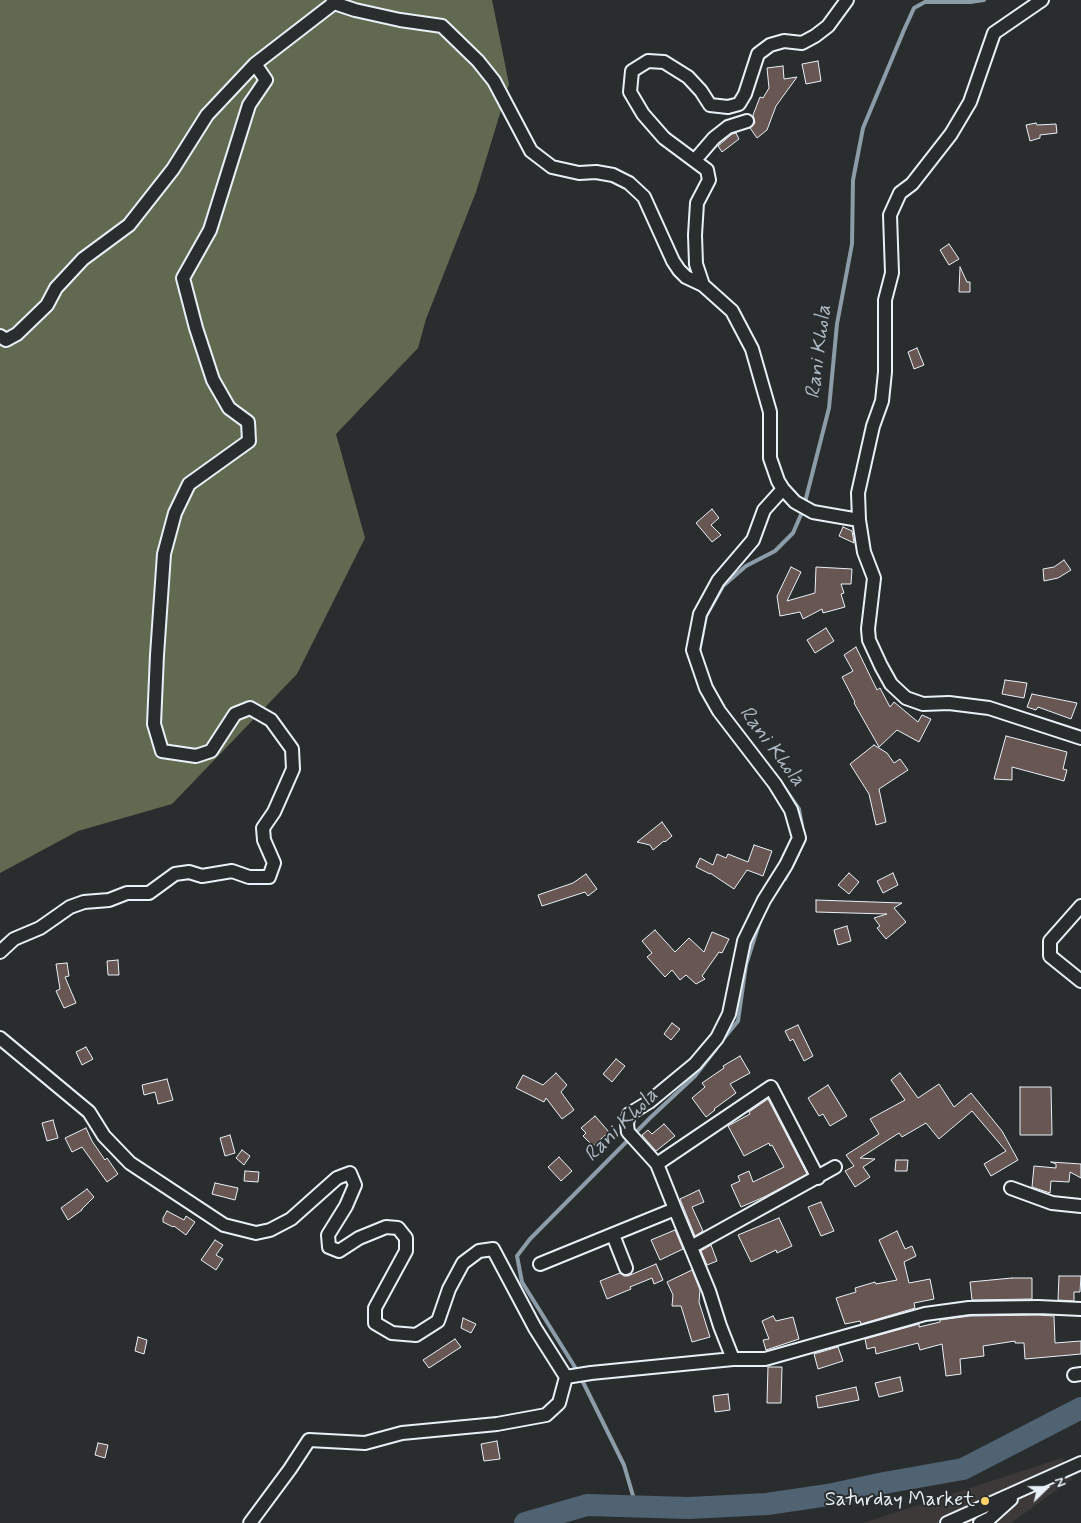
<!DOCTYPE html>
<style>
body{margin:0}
#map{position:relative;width:1081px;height:1523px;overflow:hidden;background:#2a2d2e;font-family:Mynerve,sans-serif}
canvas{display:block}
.north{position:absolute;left:1021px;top:1463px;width:50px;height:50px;-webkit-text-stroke:4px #2a2d2e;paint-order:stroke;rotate:68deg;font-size:14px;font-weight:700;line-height:20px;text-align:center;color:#e8f1f8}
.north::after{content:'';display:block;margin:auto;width:18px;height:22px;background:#e8f1f8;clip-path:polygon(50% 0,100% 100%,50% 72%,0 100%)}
</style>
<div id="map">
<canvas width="1081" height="1523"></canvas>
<div class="north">N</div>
</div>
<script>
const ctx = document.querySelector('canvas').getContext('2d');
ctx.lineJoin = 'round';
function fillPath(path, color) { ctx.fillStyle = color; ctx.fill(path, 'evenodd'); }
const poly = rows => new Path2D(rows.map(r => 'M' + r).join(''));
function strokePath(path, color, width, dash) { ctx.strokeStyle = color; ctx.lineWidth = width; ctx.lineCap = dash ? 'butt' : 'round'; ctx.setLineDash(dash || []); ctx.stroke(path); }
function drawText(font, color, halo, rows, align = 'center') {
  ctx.font = font + ' Mynerve,sans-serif'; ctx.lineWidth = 4; ctx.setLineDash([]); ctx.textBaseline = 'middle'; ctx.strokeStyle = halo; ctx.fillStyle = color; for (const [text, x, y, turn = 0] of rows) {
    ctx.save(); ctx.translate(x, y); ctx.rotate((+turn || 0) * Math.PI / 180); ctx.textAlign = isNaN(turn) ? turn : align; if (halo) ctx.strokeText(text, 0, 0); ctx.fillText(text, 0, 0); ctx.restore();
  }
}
fillPath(poly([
 [1062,1458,1072,1479,1011,1523,863,1523]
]), '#3d3939');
fillPath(poly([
 [0,0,492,0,509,84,476,192,426,319,418,348,336,434,365,538,297,674,172,804,78,831,0,873]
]), '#616a50');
strokePath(poly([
 [700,654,699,652,706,616,723,586,746,566,775,551,793,533,803,510,829,408,837,324,852,244,853,180,863,128,904,30,914,8,925,2,970,2,984,0],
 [783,786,799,809,802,826],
 [785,879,798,854],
 [720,1043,738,1021,746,965,760,921],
 [578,1372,522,1282,517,1256,530,1239,651,1117,695,1076,716,1049],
 [581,1378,624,1465,636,1506]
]), '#8c9ca8', 4);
strokePath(poly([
 [525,1523,587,1505,689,1508,767,1504,828,1495,884,1483,963,1469,1081,1408]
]), '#4f6373', 22);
const building = poly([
 [818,61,821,81,806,84,802,64,818,61],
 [783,66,784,79,797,77,776,106,767,130,757,138,750,128,755,123,753,115,760,97,763,98,769,88,767,68,783,66],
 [1036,123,1037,125,1056,124,1057,133,1040,135,1040,138,1030,141,1026,125,1036,123],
 [736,133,739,139,722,152,718,146,732,134,736,133],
 [949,244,959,259,949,265,940,250,949,244],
 [960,267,967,282,970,282,970,292,959,292,960,267],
 [917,348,924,365,914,369,908,352,917,348],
 [712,509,719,518,711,525,721,535,712,542,696,523,712,509],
 [843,527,852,531,854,543,839,536,843,527],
 [1064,560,1071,570,1058,578,1044,581,1043,569,1054,567,1064,560],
 [791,567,801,572,787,601,815,593,816,567,852,569,851,584,841,584,844,593,841,594,845,607,823,613,822,609,803,619,800,612,780,616,777,596,791,567],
 [826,628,834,641,815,653,807,640,826,628],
 [856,647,877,690,880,688,890,707,894,702,918,722,922,715,931,719,919,742,897,730,879,747,854,703,855,702,842,677,853,671,844,655,856,647],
 [1005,680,1027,683,1024,698,1002,694,1005,680],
 [1032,694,1077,703,1071,719,1038,707,1036,710,1027,707,1032,694],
 [1006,736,1067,752,1063,769,1067,770,1064,781,1012,767,1012,780,994,779,1006,736],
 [874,745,887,753,894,763,900,759,908,770,879,789,886,822,876,825,869,794,850,764,874,745],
 [662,822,672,836,665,842,664,841,653,850,650,845,637,842,662,822],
 [754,845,772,851,763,876,747,870,734,889,710,873,710,874,696,867,700,858,713,865,717,854,726,858,728,854,748,862,754,845],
 [849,873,859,882,849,894,838,885,849,873],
 [893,873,898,885,883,893,877,881,893,873],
 [586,874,597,889,588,896,585,892,542,906,538,895,573,883,586,874],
 [816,900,902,903,894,908,906,922,886,939,877,928,880,926,874,918,887,914,816,912,816,900],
 [847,926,851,941,838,945,834,930,847,926],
 [655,930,675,952,689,938,704,952,712,932,729,939,722,953,719,952,702,976,705,979,696,984,686,975,680,980,672,970,665,977,647,957,652,953,642,941,655,930],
 [118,960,119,975,108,975,107,961,118,960],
 [67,963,69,976,65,977,76,1003,64,1008,56,991,60,989,56,964,67,963],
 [672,1023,680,1029,671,1040,664,1034,672,1023],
 [798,1025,813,1056,804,1061,793,1039,790,1041,785,1031,798,1025],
 [86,1047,93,1059,82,1065,76,1052,86,1047],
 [740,1056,750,1073,730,1084,736,1093,714,1109,715,1110,706,1117,692,1098,705,1087,702,1083,724,1068,723,1066,740,1056],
 [616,1059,625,1066,612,1082,603,1074,616,1059],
 [556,1073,567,1085,561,1092,574,1110,562,1119,546,1098,544,1102,516,1088,523,1075,543,1085,556,1073],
 [900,1073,918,1098,939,1084,954,1107,971,1093,1002,1131,1018,1160,991,1176,984,1164,1006,1151,972,1111,939,1139,926,1123,902,1137,899,1133,860,1158,875,1159,863,1167,870,1177,855,1187,845,1171,854,1166,846,1155,879,1134,870,1119,905,1100,891,1080,900,1073],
 [167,1079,173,1100,158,1104,155,1092,144,1095,142,1085,167,1079],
 [828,1085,847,1116,830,1126,823,1114,819,1116,808,1098,828,1085],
 [1020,1087,1051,1087,1052,1135,1020,1135,1020,1087],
 [768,1099,807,1174,764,1197,741,1207,731,1185,740,1181,738,1176,749,1171,753,1182,784,1167,772,1145,770,1146,769,1143,744,1156,728,1126,750,1114,749,1112,768,1099],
 [595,1116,609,1132,593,1146,583,1136,586,1133,581,1128,595,1116],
 [53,1120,58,1138,47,1141,42,1123,53,1120],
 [664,1124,675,1136,656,1151,642,1135,648,1130,652,1134,664,1124],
 [86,1128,92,1141,105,1160,107,1158,118,1174,107,1182,82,1147,72,1152,65,1138,86,1128],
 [230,1135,235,1153,225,1156,220,1138,230,1135],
 [242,1150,250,1156,244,1165,236,1158,242,1150],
 [559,1157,572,1171,561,1181,548,1167,559,1157],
 [896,1160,908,1160,907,1171,895,1171,896,1160],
 [1051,1162,1081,1164,1081,1178,1070,1172,1069,1182,1051,1181,1050,1193,1032,1187,1034,1166,1056,1168,1056,1164,1051,1162],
 [245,1171,259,1172,258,1182,244,1181,245,1171],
 [215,1183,238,1188,235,1200,212,1194,215,1183],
 [87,1189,94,1197,82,1209,82,1210,68,1220,61,1208,87,1189],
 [699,1190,704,1202,692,1207,703,1231,695,1236,680,1199,699,1190],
 [821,1202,834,1231,821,1236,808,1207,821,1202],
 [167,1211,184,1220,186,1216,195,1222,186,1235,174,1226,173,1227,163,1222,163,1218,167,1211],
 [779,1218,792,1246,777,1253,776,1250,751,1262,738,1235,779,1218],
 [675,1230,683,1249,660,1260,651,1240,675,1230],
 [897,1231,905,1249,912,1246,916,1256,904,1262,909,1283,930,1279,934,1299,914,1303,915,1308,861,1324,860,1321,845,1324,836,1298,856,1292,855,1288,875,1282,876,1284,897,1280,879,1240,897,1231],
 [215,1240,223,1245,216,1255,223,1259,216,1270,201,1260,215,1240],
 [711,1245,717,1261,707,1265,701,1251,711,1245],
 [656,1264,663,1280,654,1284,652,1278,630,1287,631,1289,607,1299,600,1281,620,1273,624,1276,628,1276,656,1264],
 [692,1270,700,1290,699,1302,710,1337,692,1342,681,1306,672,1306,673,1295,667,1282,692,1270],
 [1059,1276,1081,1276,1080,1292,1074,1292,1074,1301,1058,1300,1059,1276],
 [1012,1278,1032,1278,1032,1299,972,1300,970,1282,1012,1278],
 [1038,1315,1054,1316,1055,1343,1081,1341,1081,1354,1025,1359,1024,1343,1015,1343,1015,1341,983,1346,984,1356,960,1359,961,1374,946,1376,942,1344,920,1350,918,1343,876,1354,875,1347,867,1349,865,1339,919,1324,919,1327,940,1322,940,1320,970,1316,1038,1315],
 [773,1316,776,1321,793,1317,799,1339,766,1350,763,1340,769,1339,762,1321,773,1316],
 [463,1318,476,1324,471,1333,461,1328,463,1318],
 [138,1337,147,1340,144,1354,135,1351,138,1337],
 [455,1339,461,1347,429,1368,423,1360,455,1339],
 [838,1347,843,1361,818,1369,814,1354,838,1347],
 [768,1367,782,1367,781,1403,767,1403,768,1367],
 [900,1377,903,1391,879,1397,875,1383,900,1377],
 [856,1387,859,1400,818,1408,816,1396,856,1387],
 [728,1394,730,1410,715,1412,713,1396,728,1394],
 [497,1441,500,1459,484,1461,481,1444,497,1441],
 [98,1443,108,1445,105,1458,95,1455,98,1443]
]);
fillPath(building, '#685653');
strokePath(building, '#e8f1f8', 1);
const minor = poly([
 [333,0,334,3,355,10,400,20,442,26,478,61,494,81,531,151,552,167,579,173,596,172,613,175,629,183,644,197,673,261,679,270,686,277,703,285,732,311,752,349,770,412,770,458,778,481,783,489,795,502,813,512,859,520,864,552,874,578,868,629,869,640,881,666,891,684,906,698,923,704,949,703,989,708,1081,738],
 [695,160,714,138,728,127,747,121],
 [703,285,696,264,695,235,697,203,709,180,707,170,664,138,643,114,630,92,632,71,648,61,664,62,688,77,701,91,710,105,728,107,739,104,745,94,758,54,770,45,784,41,802,43,815,36,828,26,847,0],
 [0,336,6,340,17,334,47,305,56,288,83,259,129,225,173,169,207,115,255,64,334,3],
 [859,520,858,493,873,426,882,401,885,372,885,300,892,273,890,215,900,193,912,184,951,134,970,102,994,33,1042,0],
 [1081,906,1050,941,1050,956,1081,981],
 [0,952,14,939,40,928,70,907,84,902,109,900,127,893,149,893,175,874,189,872,202,876,232,871,249,877,269,877,274,863,264,840,263,828,274,812,293,769,292,749,271,720,250,708,235,714,211,751,196,756,162,751,154,724,157,655,164,554,175,513,189,484,249,441,248,422,229,408,213,380,196,328,183,278,210,230,249,105,266,80,255,64],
 [0,1038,89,1112,104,1136,130,1163,224,1225,256,1233,270,1230,291,1219,337,1178,350,1173,355,1185,346,1206,328,1235,329,1247,339,1251,359,1238,386,1227,398,1228,406,1238,406,1251,375,1308,375,1323,392,1333,416,1335,438,1321,449,1289,463,1263,479,1251,493,1249,535,1328,566,1377,559,1403,546,1415,497,1424,402,1433,365,1443,309,1440,290,1469,250,1523],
 [657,1164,771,1087,818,1178],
 [1011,1188,1052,1203,1081,1206],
 [613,1235,626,1268],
 [691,1247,835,1167],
 [540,1264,675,1209],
 [733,1359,720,1326,709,1291,675,1209,657,1164,628,1132,627,1124,629,1114,649,1102,695,1064,717,1038,729,1014,744,941,764,900,786,865,799,838,791,810,775,784,719,711,706,688,693,650,700,614,718,581,753,540,764,510,783,489],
 [1074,1375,1081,1374],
 [566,1377,591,1373,733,1359,765,1359,925,1314,969,1308,1038,1307,1081,1309],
 [947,1523,1081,1463],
 [980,1523,990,1518,1011,1499]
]);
strokePath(minor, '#e8f1f8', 16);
strokePath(minor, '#2a2d2e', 12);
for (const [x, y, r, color] of [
 [985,1501,5,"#ffd166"]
]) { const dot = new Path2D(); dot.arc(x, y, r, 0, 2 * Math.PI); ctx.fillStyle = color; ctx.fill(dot); strokePath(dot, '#2a2d2e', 2); }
drawText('20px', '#e8f1f8', '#2a2d2e', [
 ["Saturday Market",975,1501]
], 'right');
drawText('italic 21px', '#abb8c3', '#2a2d2e', [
 ["Rani Khola",820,352,-83],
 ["Rani Khola",771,747,53],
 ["Rani Khola",622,1126,-45]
]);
</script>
